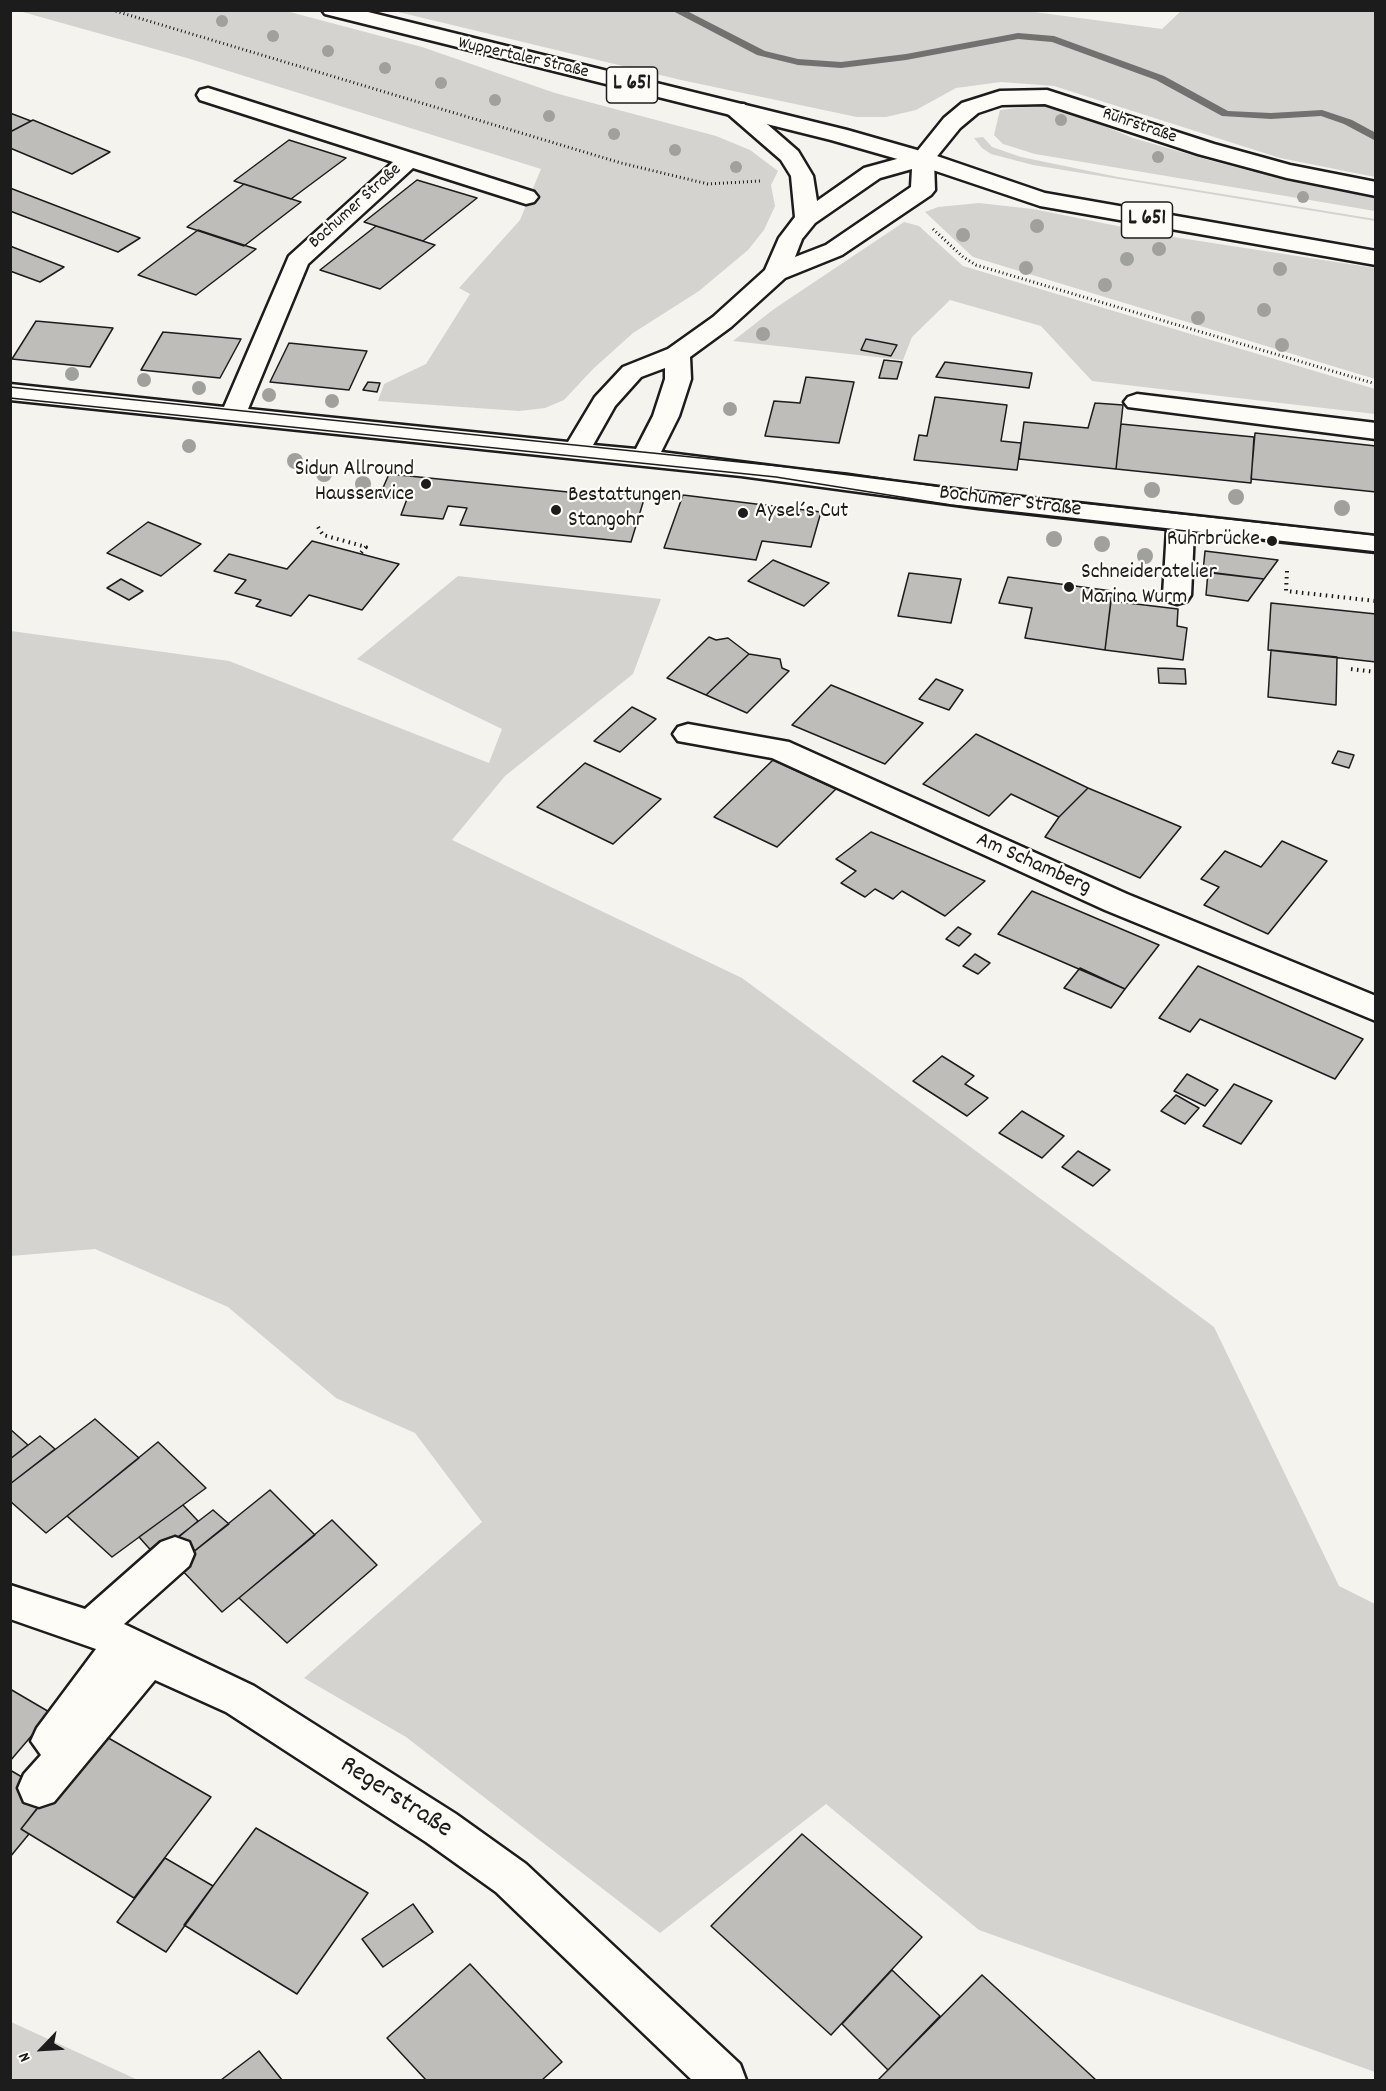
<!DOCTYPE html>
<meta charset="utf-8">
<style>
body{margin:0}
#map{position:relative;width:1386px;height:2091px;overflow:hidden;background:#f4f3ee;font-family:Dekko,sans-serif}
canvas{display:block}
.frame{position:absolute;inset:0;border:12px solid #1c1c1c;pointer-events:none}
.north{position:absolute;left:12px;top:2019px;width:60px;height:60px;-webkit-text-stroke:4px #fdfcf7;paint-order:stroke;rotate:245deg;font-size:16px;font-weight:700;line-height:24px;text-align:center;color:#1c1c1c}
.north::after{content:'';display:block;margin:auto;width:21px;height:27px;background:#1c1c1c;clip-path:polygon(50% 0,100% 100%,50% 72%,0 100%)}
</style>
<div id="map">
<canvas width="1386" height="2091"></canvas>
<div class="frame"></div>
<div class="north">N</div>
</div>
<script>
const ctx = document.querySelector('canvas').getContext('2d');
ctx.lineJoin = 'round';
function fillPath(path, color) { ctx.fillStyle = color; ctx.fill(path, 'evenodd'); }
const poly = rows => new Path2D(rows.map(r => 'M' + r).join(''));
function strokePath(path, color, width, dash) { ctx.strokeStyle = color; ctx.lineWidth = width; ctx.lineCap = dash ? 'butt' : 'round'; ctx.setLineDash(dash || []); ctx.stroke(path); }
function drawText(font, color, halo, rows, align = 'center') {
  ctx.font = font + ' Dekko,sans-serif'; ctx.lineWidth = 4.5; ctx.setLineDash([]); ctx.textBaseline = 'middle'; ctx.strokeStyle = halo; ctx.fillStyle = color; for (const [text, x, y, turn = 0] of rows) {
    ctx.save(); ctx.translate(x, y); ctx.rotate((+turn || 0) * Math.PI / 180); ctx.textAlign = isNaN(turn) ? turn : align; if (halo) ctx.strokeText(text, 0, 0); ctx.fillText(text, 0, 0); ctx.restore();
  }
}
fillPath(poly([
 [19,11,286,11,422,47,555,93,716,136,750,150,778,171,771,185,775,206,764,230,748,250,699,291,633,333,593,369,564,400,545,408,519,411,378,401,384,384,426,364,470,294,459,288,520,220,541,169,187,58],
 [1027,11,1162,29,1181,11,1375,11,1375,177,1280,158,1054,86,1001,82,956,88,916,110,886,117,857,117,681,80,394,11],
 [1041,105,1070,112,1133,138,1212,161,1288,181,1375,198,1375,211,1035,154,1003,144,994,135,1000,110],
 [983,137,992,147,1021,157,1118,177,1375,219,1375,221,1033,165,991,154,982,148,974,138],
 [979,203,1033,209,1167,236,1375,268,1375,379,973,257,925,212,938,207],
 [904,222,919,226,963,266,1375,389,1375,414,1092,381,1041,326,950,300,912,337,903,360,733,341,774,309],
 [458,576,661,599,633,674,505,776,452,840,742,978,1214,1327,1339,1586,1375,1604,1375,2072,979,1930,826,1804,660,1933,406,1737,304,1678,482,1522,415,1433,336,1398,228,1307,95,1249,11,1256,11,631,229,661,489,763,502,729,357,659],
 [11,2022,138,2080,11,2080]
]), '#d4d3cf');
fillPath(poly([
 [671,10,685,10,765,51,798,59,841,62,906,54,1018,33,1054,36,1164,76,1228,111,1271,113,1322,110,1352,120,1376,133,1376,141,1344,124,1321,116,1271,119,1222,116,1156,80,1052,42,1018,39,906,60,841,68,798,65,757,55,671,10]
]), '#72716f');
const building = poly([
 [10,113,31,121,10,132,10,113],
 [33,120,110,152,72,174,10,148,10,132,33,120],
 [289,140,346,158,291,199,234,181,289,140],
 [417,180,477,198,423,241,364,222,417,180],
 [244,184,301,202,244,246,187,227,244,184],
 [10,188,140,238,118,252,10,211,10,188],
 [376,226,435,245,380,289,320,270,376,226],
 [198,230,256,249,196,295,138,275,198,230],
 [10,246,64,267,40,282,10,271,10,246],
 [36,321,113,328,90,367,12,359,36,321],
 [163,332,241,339,220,378,141,370,163,332],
 [866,339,897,345,891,356,861,350,866,339],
 [289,343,367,351,349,390,270,382,289,343],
 [884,360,902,362,897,379,879,378,884,360],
 [945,362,1032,373,1029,388,936,377,945,362],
 [806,377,854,382,839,443,765,436,774,401,800,403,806,377],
 [368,382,380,383,377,392,363,390,368,382],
 [935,397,1007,405,1001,441,1021,443,1017,470,914,460,919,435,927,436,935,397],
 [1095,403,1123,405,1116,469,1019,459,1024,422,1088,428,1095,403],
 [1121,424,1254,437,1251,483,1116,469,1121,424],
 [1255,433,1376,446,1376,492,1251,479,1255,433],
 [389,474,608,496,609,492,645,496,631,542,460,525,467,508,448,506,443,519,401,515,407,499,379,497,389,474],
 [683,495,821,512,811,547,762,541,756,560,664,548,683,495],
 [148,522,201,544,161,576,107,553,148,522],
 [312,541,399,564,362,610,309,595,291,616,256,606,261,600,235,593,246,580,214,571,229,554,287,569,312,541],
 [1205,551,1278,560,1264,579,1203,572,1205,551],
 [773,560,829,583,804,606,748,581,773,560],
 [1208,572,1264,579,1248,601,1206,595,1208,572],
 [909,573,961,579,951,623,898,616,909,573],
 [1008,577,1112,591,1105,650,1025,638,1032,608,999,603,1008,577],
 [121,579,143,591,129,600,107,588,121,579],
 [1111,601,1178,609,1177,626,1187,628,1183,660,1105,650,1111,601],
 [1271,603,1376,614,1376,662,1268,650,1271,603],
 [709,637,716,640,728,638,749,654,706,695,667,678,709,637],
 [1271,650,1337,657,1336,705,1268,697,1271,650],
 [749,654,780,659,782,668,789,671,747,713,706,695,749,654],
 [1158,668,1185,669,1186,684,1159,683,1158,668],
 [936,679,963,690,949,710,919,699,936,679],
 [831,685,923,723,885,764,792,725,831,685],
 [632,707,656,719,620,752,594,741,632,707],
 [976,734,1088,788,1059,817,1011,794,989,816,923,784,976,734],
 [1338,751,1354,755,1349,768,1332,763,1338,751],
 [773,760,836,789,777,847,714,817,773,760],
 [585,763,661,799,613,844,537,807,585,763],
 [1088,788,1181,827,1140,878,1045,837,1059,817,1088,788],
 [871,832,985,881,945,916,902,891,893,899,875,889,865,897,841,883,856,871,836,859,871,832],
 [1282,841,1327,861,1268,934,1204,905,1219,887,1201,879,1225,851,1261,867,1282,841],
 [1032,891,1159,945,1125,989,998,934,1032,891],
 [958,927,971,934,959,946,946,939,958,927],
 [975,954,990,963,978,974,963,966,975,954],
 [1198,966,1363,1039,1335,1079,1200,1019,1190,1032,1159,1018,1198,966],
 [1080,968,1125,989,1111,1008,1064,988,1080,968],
 [942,1056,974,1076,965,1084,988,1098,967,1116,913,1081,942,1056],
 [1187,1074,1218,1090,1205,1106,1174,1091,1187,1074],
 [1234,1084,1272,1101,1241,1144,1203,1126,1234,1084],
 [1176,1095,1199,1108,1185,1124,1161,1111,1176,1095],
 [1022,1111,1064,1136,1042,1158,999,1133,1022,1111],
 [1078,1151,1110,1170,1093,1186,1062,1167,1078,1151],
 [95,1419,139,1458,46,1533,10,1501,10,1484,95,1419],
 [10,1429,28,1445,10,1459,10,1429],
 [40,1436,55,1449,10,1484,10,1459,40,1436],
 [158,1442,206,1488,112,1557,67,1516,158,1442],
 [270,1490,315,1535,222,1612,177,1565,270,1490],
 [183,1505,198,1521,156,1556,139,1537,183,1505],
 [213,1510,229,1524,182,1561,166,1546,213,1510],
 [332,1520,377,1565,287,1643,239,1598,332,1520],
 [10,1689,51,1713,10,1761,10,1689],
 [98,1732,211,1797,134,1898,21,1829,98,1732],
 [10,1770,49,1793,21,1829,29,1834,10,1857,10,1770],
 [256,1828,368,1893,297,1994,184,1925,256,1828],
 [802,1834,922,1937,831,2035,711,1926,802,1834],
 [165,1858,213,1886,166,1952,117,1922,165,1858],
 [413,1904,433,1932,383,1967,362,1939,413,1904],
 [470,1964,562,2062,542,2080,426,2080,387,2038,470,1964],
 [892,1970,940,2016,888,2070,842,2024,892,1970],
 [982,1975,1096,2080,878,2080,982,1975],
 [259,2051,282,2080,221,2080,259,2051]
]);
fillPath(building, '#bebdba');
strokePath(building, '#1c1c1c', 1.5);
const minor = poly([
 [208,88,534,192,538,197,534,202,526,204,413,168,308,264,248,409,568,442,595,397,623,367,668,349,713,317,765,270,779,238,795,217,791,176,781,160,728,114,725,109,728,104,744,104,798,151,813,176,817,201,864,168,915,154,944,118,962,103,1000,91,1047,90,1214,144,1290,165,1376,182,1376,196,1287,178,1198,154,1045,104,1002,105,978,113,960,128,934,160,935,190,931,195,842,255,785,278,731,327,690,357,691,379,679,416,661,452,978,492,1376,536,1376,552,1194,532,1191,595,1187,601,1177,604,1167,601,1163,595,1167,529,978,508,741,476,10,400,10,384,224,407,289,256,393,162,200,100,197,95,200,90,208,88],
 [912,169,911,187,826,245,795,257,802,239,815,223,880,178,912,169],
 [665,368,665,379,653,416,636,449,593,445,615,406,641,377,665,368],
 [1137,394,1376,423,1376,439,1128,407,1124,402,1128,397,1137,394],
 [688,724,789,742,1127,894,1376,996,1376,1021,1105,910,772,758,678,741,673,734,678,727,688,724],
 [175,1537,189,1542,194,1554,189,1566,124,1624,254,1686,456,1814,526,1864,740,2064,746,2080,692,2080,496,1892,426,1842,226,1712,155,1680,54,1802,39,1807,24,1802,18,1788,24,1774,41,1755,31,1741,37,1728,96,1649,10,1619,10,1585,85,1609,161,1542,175,1537]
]);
const major = poly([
 [322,10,360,10,847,130,931,154,1045,193,1376,251,1376,265,1040,206,915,164,831,140,325,14,322,10]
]);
strokePath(minor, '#1c1c1c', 5);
strokePath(major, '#1c1c1c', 5);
strokePath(poly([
 [112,10,621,163,708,184,760,181],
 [933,229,963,257,976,265,1376,384]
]), '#1c1c1c', 3, [1, 3]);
strokePath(poly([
 [318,527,323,535,366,547,360,554],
 [1287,571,1286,591,1376,601],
 [1351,669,1376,672]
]), '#1c1c1c', 4, [1.5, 4.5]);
fillPath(minor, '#fdfcf7');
fillPath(major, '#fdfcf7');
strokePath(poly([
 [10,387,847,473,963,490,1376,535],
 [10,398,776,477,951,505,1376,552]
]), '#1c1c1c', 1.5);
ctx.fillStyle = '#a0a09d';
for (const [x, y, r] of [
 [222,21,6],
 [273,36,6],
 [328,51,6],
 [385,68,6],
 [441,83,6],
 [495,100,6],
 [549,116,6],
 [1061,120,6],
 [614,134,6],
 [675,150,6],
 [1158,157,6],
 [736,167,6],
 [1303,197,6],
 [1037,226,7],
 [963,235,7],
 [1159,249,7],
 [1127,259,7],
 [1026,268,7],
 [1280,269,7],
 [1105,285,7],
 [1264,310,7],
 [1198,318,7],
 [763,334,7],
 [1282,345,7],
 [72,374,7],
 [144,380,7],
 [199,388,7],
 [269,395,7],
 [332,401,7],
 [730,409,7],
 [189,446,7],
 [295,461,8],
 [324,474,8],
 [363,484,8],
 [1152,490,8],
 [1236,497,8],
 [1342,508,8],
 [1054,539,8],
 [1102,544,8],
 [1145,556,8]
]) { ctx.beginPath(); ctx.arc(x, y, r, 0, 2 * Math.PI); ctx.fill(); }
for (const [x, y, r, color] of [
 [426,484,6,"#1c1c1c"],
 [556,510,6,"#1c1c1c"],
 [743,513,6,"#1c1c1c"],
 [1272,541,6,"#1c1c1c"],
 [1069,587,6,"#1c1c1c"]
]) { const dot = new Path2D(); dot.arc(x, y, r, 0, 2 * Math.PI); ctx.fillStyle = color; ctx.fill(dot); strokePath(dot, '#fdfcf7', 2); }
drawText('18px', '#1c1c1c', '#fdfcf7', [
 ["Wuppertaler Straße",523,59,13],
 ["Ruhrstraße",1139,127,19],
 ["Bochumer Straße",356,207,-42]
]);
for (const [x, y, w] of [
 [632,85,51],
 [1147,220,51]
]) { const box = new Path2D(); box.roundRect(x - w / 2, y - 18, w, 36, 4.5); ctx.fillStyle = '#fdfcf7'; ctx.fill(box); strokePath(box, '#1c1c1c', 1.5); }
drawText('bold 21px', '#1c1c1c', null, [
 ["L 651",632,85],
 ["L 651",1147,220]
]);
drawText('22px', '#1c1c1c', '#fdfcf7', [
 ["Sidun Allround",414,471,"right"],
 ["Hausservice",414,496,"right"],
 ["Bestattungen",568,497],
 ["Stangohr",568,522],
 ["Aysel´s Cut",755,513],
 ["Ruhrbrücke",1260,541,"right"],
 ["Schneideratelier",1081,574],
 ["Marina Wurm",1081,599]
], 'left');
drawText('22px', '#1c1c1c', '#fdfcf7', [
 ["Bochumer Straße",1010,503,7],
 ["Am Schamberg",1033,865,24]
]);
drawText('27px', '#1c1c1c', '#fdfcf7', [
 ["Regerstraße",395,1799,33]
]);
</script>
